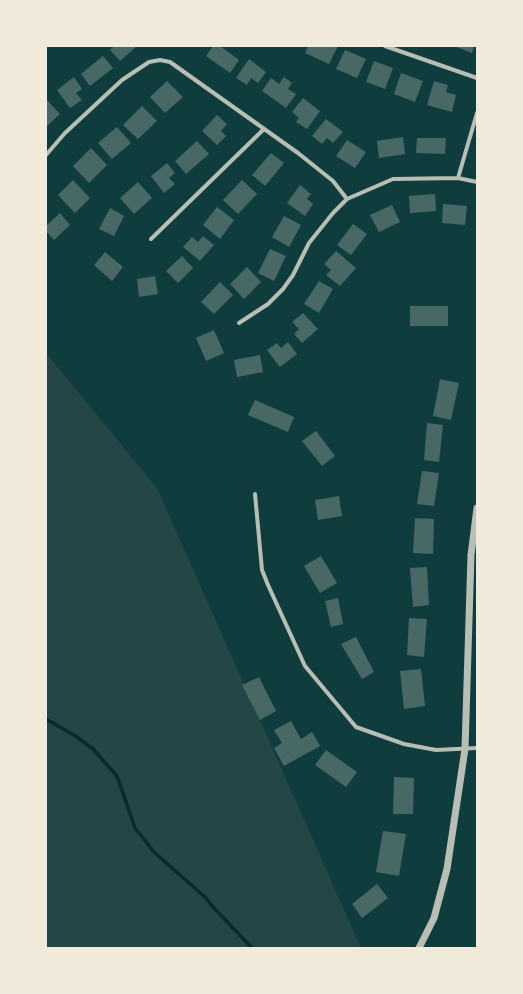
<!DOCTYPE html>
<style>
body{margin:0}
#map{position:relative;width:523px;height:994px;overflow:hidden;background:#0f3d3e;font-family:"Noto Sans",sans-serif}
canvas{display:block}
.frame{position:absolute;inset:0;border:47px solid #f1e9da;pointer-events:none}
</style>
<div id="map">
<canvas width="523" height="994"></canvas>
<div class="frame"></div>
</div>
<script>
const ctx = document.querySelector('canvas').getContext('2d');
ctx.lineJoin = 'round';
function fillPath(path, color) { ctx.fillStyle = color; ctx.fill(path, 'evenodd'); }
const poly = rows => new Path2D(rows.map(r => 'M' + r).join(''));
function strokePath(path, color, width, dash) { ctx.strokeStyle = color; ctx.lineWidth = width; ctx.lineCap = dash ? 'butt' : 'round'; ctx.setLineDash(dash || []); ctx.stroke(path); }
fillPath(poly([
 [46,353,157,488,361,948,46,948]
]), '#244646');
strokePath(poly([
 [46,719,77,737,93,749,117,776,135,828,154,852,206,898,212,906,252,948]
]), '#0a2a2b', 3.5);
fillPath(poly([
 [114,46,137,46,120,61,110,50],
 [213,46,220,46,239,60,230,73,206,56],
 [308,46,338,46,329,64,305,53],
 [454,46,474,46,472,53],
 [345,50,366,59,357,78,336,69],
 [103,56,113,68,90,86,81,74],
 [249,59,266,72,258,83,251,78,247,85,236,78],
 [374,61,393,68,385,89,366,82],
 [401,73,423,81,415,102,394,94],
 [74,77,82,89,76,93,82,100,70,108,57,90],
 [284,77,292,83,288,89,296,94,286,108,262,91,271,78,279,84],
 [167,81,183,97,165,113,150,97],
 [434,81,448,85,446,92,456,95,452,112,427,105],
 [303,98,320,111,307,129,296,122,299,118,292,112],
 [46,99,60,114,46,127],
 [142,106,157,121,138,139,123,125],
 [217,115,227,124,221,131,226,136,217,145,202,131],
 [326,119,343,132,333,143,327,138,322,144,312,136],
 [117,127,131,143,112,159,98,143],
 [403,137,405,154,379,158,377,141],
 [417,138,446,138,445,154,416,153],
 [347,140,366,152,355,168,336,156],
 [197,141,209,154,186,174,175,161],
 [91,148,107,165,89,183,73,166],
 [271,153,284,163,265,186,252,175],
 [167,163,175,173,169,178,175,184,164,193,151,176],
 [73,180,90,198,75,213,58,195],
 [242,180,257,194,238,214,223,200],
 [138,182,152,198,134,214,120,198],
 [300,185,311,194,307,199,313,204,305,216,287,203],
 [435,194,436,211,410,213,409,196],
 [443,204,467,206,465,225,442,223],
 [392,205,400,222,379,232,370,215],
 [217,207,234,220,220,239,203,225],
 [110,208,124,216,114,236,99,229],
 [60,213,70,225,54,240,46,231,46,226],
 [284,216,301,225,289,247,272,237],
 [353,224,367,234,351,255,337,245],
 [203,236,214,245,200,261,183,247,192,237,198,242],
 [270,249,286,256,274,281,258,273],
 [336,251,356,268,340,286,326,275,331,270,324,264],
 [105,252,123,267,112,281,94,265],
 [182,256,193,268,178,283,166,271],
 [247,267,261,282,244,299,230,284],
 [155,276,158,294,139,297,137,279],
 [319,281,333,289,319,313,304,304],
 [220,282,233,295,214,314,201,302],
 [410,306,448,306,448,326,410,326],
 [303,313,318,329,302,343,294,334,299,329,292,322],
 [214,330,224,353,206,361,196,338],
 [288,342,297,354,280,367,267,350,277,343,281,348],
 [260,355,263,372,237,377,234,360],
 [440,379,459,383,451,420,433,416],
 [255,400,294,417,288,432,248,415],
 [427,423,443,425,439,462,424,460],
 [316,431,335,456,322,466,302,441],
 [422,471,439,473,434,506,417,504],
 [339,496,342,516,318,520,315,500],
 [415,518,434,519,433,554,413,553],
 [321,556,337,583,320,593,304,566],
 [427,567,429,605,413,607,410,568],
 [338,598,343,624,331,627,325,601],
 [409,618,427,619,424,657,407,655],
 [356,637,374,672,362,679,341,644],
 [421,669,425,706,404,709,400,671],
 [259,677,276,711,260,720,242,685],
 [291,721,301,739,312,732,320,746,284,766,274,748,282,743,274,730],
 [326,750,357,772,346,787,315,765],
 [394,777,414,778,413,814,393,814],
 [383,831,406,834,399,876,376,872],
 [377,884,388,898,362,918,352,904]
]), '#486865');
strokePath(poly([
 [385,46,477,78],
 [46,155,65,133,122,80,149,62,160,60,170,62,298,153,333,181,347,199],
 [458,178,477,113],
 [151,239,264,129],
 [239,323,268,304,283,289,293,275,309,243,333,213,347,199,393,179,458,178,477,182],
 [255,494,262,570,268,585,305,666,356,727,404,744,436,750,477,748]
]), '#b8beb3', 4);
strokePath(poly([
 [419,948,434,918,447,869,465,749,471,555,477,508]
]), '#b8beb3', 7);
</script>
